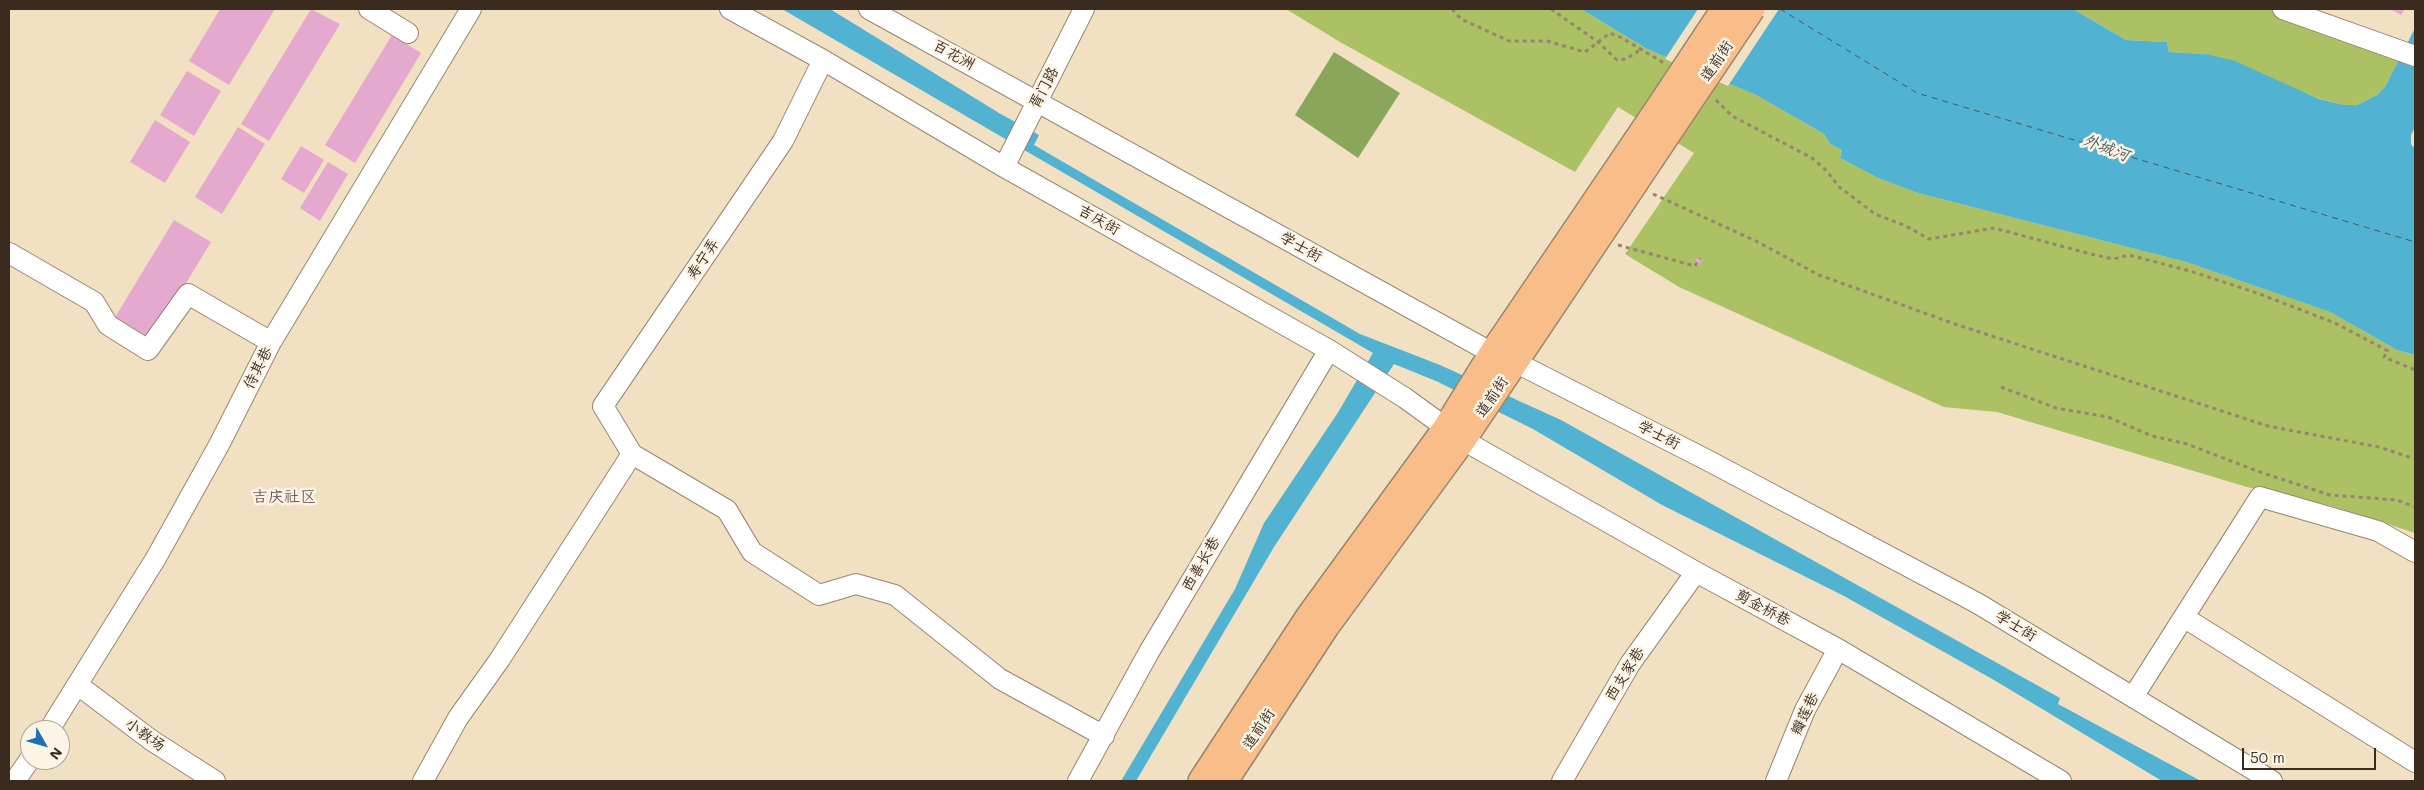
<!DOCTYPE html>
<meta charset="utf-8">
<style>
body{margin:0}
#map{position:relative;width:2424px;height:790px;overflow:hidden;background:#f1e1c2;font-family:Mali,sans-serif}
canvas{display:block}
.frame{position:absolute;inset:0;border:10px solid #3b2a1e;pointer-events:none}
.north{position:absolute;left:20px;top:720px;width:50px;height:50px;box-sizing:border-box;background:#fcf5e5;border:1px solid #afa495;border-radius:50%;rotate:128deg;font-size:14px;font-weight:700;line-height:20px;text-align:center;color:#3b2a1e}
.north::after{content:'';display:block;margin:auto;width:18px;height:22px;background:#1f6fb2;clip-path:polygon(50% 0,100% 100%,50% 72%,0 100%)}
.scale{position:absolute;left:2242px;top:748px;width:134px;height:22px;box-sizing:border-box;border:2px solid #3b2a1e;border-top:0;padding-left:6px;font-size:15px;line-height:18px;white-space:nowrap;color:#3b2a1e;-webkit-text-stroke:4px #fcf5e5;paint-order:stroke}
</style>
<div id="map">
<canvas width="2424" height="790"></canvas>
<div class="frame"></div>
<div class="north">N</div>
<div class="scale">50 m</div>
</div>
<script>
const ctx = document.querySelector('canvas').getContext('2d');
ctx.lineJoin = 'round';
function fillPath(path, color) { ctx.fillStyle = color; ctx.fill(path, 'evenodd'); }
const poly = rows => new Path2D(rows.map(r => 'M' + r).join(''));
function strokePath(path, color, width, dash) { ctx.strokeStyle = color; ctx.lineWidth = width; ctx.lineCap = dash ? 'butt' : 'round'; ctx.setLineDash(dash || []); ctx.stroke(path); }
function drawText(font, color, halo, rows, align = 'center') {
  ctx.font = font + ' Mali,"LXGW WenKai TC",sans-serif'; ctx.lineWidth = 5; ctx.setLineDash([]); ctx.textBaseline = 'middle'; ctx.strokeStyle = halo; ctx.fillStyle = color; for (const [text, x, y, turn = 0] of rows) {
    ctx.save(); ctx.translate(x, y); ctx.rotate((+turn || 0) * Math.PI / 180); ctx.textAlign = isNaN(turn) ? turn : align; if (halo) ctx.strokeText(text, 0, 0); ctx.fillText(text, 0, 0); ctx.restore();
  }
}
fillPath(poly([
 [1286,9,1581,9,1647,49,1756,95,1824,134,1830,144,1842,150,1840,158,1878,178,1918,193,2186,262,2330,312,2397,350,2415,355,2415,533,2332,506,2247,487,1997,412,1944,407,1679,287,1625,254,1694,153,1618,107,1575,172,1340,42],
 [2073,9,2279,9,2402,54,2385,87,2377,95,2357,105,2344,105,2320,99,2206,54,2169,52,2167,42,2126,40]
]), '#acc064');
fillPath(poly([
 [1334,52,1400,93,1358,158,1295,115]
]), '#89a65a');
fillPath(poly([
 [782,9,830,9,999,113,1039,135,1034,145,1360,334,1440,365,1561,420,2060,698,2058,704,2201,781,2162,781,1994,680,1844,596,1662,505,1533,429,1436,381,1394,364,1274,547,1136,781,1121,781,1235,589,1264,523,1337,414,1373,353],
 [1581,9,2073,9,2126,40,2167,42,2169,52,2206,54,2235,61,2319,99,2344,105,2357,105,2377,95,2385,87,2415,28,2415,127,2411,135,2411,144,2415,149,2415,355,2397,350,2330,312,2186,262,1918,193,1878,178,1840,158,1842,150,1830,144,1824,134,1756,95,1647,49]
]), '#52b2d1');
fillPath(poly([
 [1698,9,1779,9,1728,86,1665,59]
]), '#f1e1c2');
strokePath(poly([
 [1780,9,1917,93,2415,242]
]), '#435a5d', 1, [6, 5]);
fillPath(poly([
 [220,9,275,9,229,85,189,61],
 [311,9,340,24,269,141,241,124],
 [2390,9,2405,9,2401,15],
 [392,35,421,53,355,163,325,145],
 [187,71,221,91,194,136,160,115],
 [155,120,190,142,165,183,130,162],
 [238,127,265,144,222,214,195,197],
 [301,146,324,160,304,193,281,179],
 [328,162,348,174,320,221,300,208],
 [174,220,211,242,151,341,114,319],
 [1698,257,1702,260,1699,266,1694,264]
]), '#e5a8cf');
const minor = poly([
 [369,9,408,33],
 [730,9,823,60,1004,167,1329,350,1405,398,1463,440,1696,572,1838,649,2061,781],
 [869,9,1492,353,1515,362,1707,460,1977,603,2272,781],
 [2283,9,2415,56],
 [823,60,783,141,603,406,632,454,727,510,752,552,819,595,856,584,895,595,1000,679,1104,736],
 [1004,167,1084,9],
 [9,253,94,302,108,325,148,350,188,294,271,342],
 [2185,618,2415,762],
 [78,685,151,740,215,781],
 [2133,697,2260,497,2378,531,2415,552],
 [49,730,156,558,220,443,271,342,471,9],
 [15,781,30,759],
 [423,781,458,718,500,659,632,454],
 [1078,781,1149,652,1329,350],
 [1562,781,1630,664,1696,572],
 [1776,781,1805,710,1838,649]
]);
const major = poly([
 [1201,781,1309,616,1445,429,1492,353,1663,101],
 [1225,781,1326,627,1463,440,1682,113]
]);
strokePath(minor, '#968670', 22);
strokePath(major, '#968670', 28);
strokePath(poly([
 [1452,9,1461,19,1509,41,1547,41,1585,52,1610,33,1622,38,1664,63],
 [1551,9,1598,42,1617,60,1626,59,1640,50],
 [1716,100,1732,116,1812,158,1827,171,1838,186,1875,214,1906,226,1929,239,1994,228,2087,253,2113,259,2129,255,2190,271,2257,293,2335,323,2388,351,2384,357,2415,370],
 [1653,194,1756,241,1819,275,1955,324,2268,426,2379,447,2415,459],
 [1618,245,1695,266,1700,258],
 [2001,387,2056,408,2108,417,2152,436,2187,444,2257,471,2330,495,2397,500,2415,507]
]), '#968670', 3, [4, 4]);
strokePath(minor, '#fff', 20);
strokePath(major, '#f8bd89', 25);
const majorBridge = poly([
 [1663,101,1724,9],
 [1682,113,1752,9]
]);
strokePath(majorBridge, '#968670', 28, []);
strokePath(majorBridge, '#f8bd89', 25);
drawText('15px', '#3b2a1e', '#fcf5e5', [
 ["百花洲",954,55,29],
 ["道前街",1717,61,-56],
 ["胥门路",1044,88,-62],
 ["吉庆街",1099,220,29],
 ["学士街",1301,247,29],
 ["寿宁弄",703,259,-56],
 ["侍其巷",258,368,-63],
 ["道前街",1492,397,-56],
 ["学士街",1659,435,27],
 ["西善长巷",1201,564,-60],
 ["剪金桥巷",1763,608,28],
 ["学士街",2016,626,31],
 ["西支家巷",1625,674,-58],
 ["瓣莲巷",1805,714,-65],
 ["道前街",1259,729,-57],
 ["小教场",145,735,35]
]);
drawText('italic 16px', '#435a5d', '#fcf5e5', [
 ["外城河",2106,148,21]
]);
drawText('16px', '#76565c', '#fcf5e5', [
 ["吉庆社区",284,497]
]);
</script>
